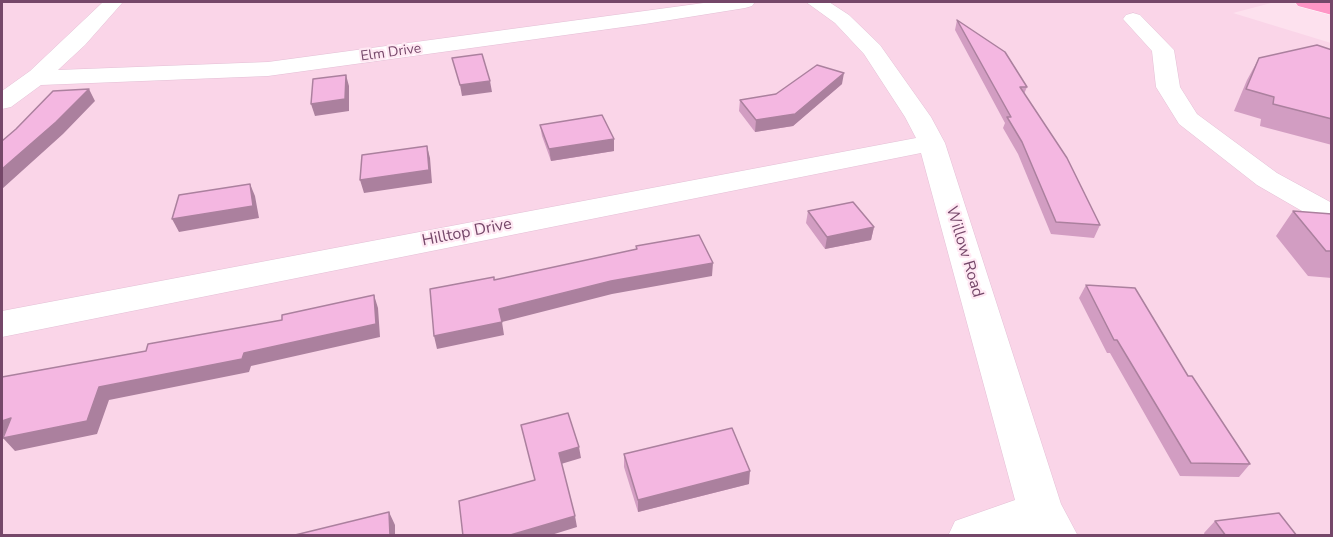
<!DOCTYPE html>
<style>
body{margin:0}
#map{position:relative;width:1333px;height:537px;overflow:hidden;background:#fde1ee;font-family:"Nunito Sans",sans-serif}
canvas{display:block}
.frame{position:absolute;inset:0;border:3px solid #754769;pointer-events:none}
</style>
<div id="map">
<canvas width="1333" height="537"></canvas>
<div class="frame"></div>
</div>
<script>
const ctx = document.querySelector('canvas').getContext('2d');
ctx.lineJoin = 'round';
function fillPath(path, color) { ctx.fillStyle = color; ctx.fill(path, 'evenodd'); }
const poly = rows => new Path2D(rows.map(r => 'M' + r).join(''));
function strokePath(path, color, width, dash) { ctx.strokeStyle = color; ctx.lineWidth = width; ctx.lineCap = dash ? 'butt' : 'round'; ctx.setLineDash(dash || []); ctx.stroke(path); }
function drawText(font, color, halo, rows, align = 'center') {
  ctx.font = font + ' "Nunito Sans",sans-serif'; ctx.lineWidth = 4.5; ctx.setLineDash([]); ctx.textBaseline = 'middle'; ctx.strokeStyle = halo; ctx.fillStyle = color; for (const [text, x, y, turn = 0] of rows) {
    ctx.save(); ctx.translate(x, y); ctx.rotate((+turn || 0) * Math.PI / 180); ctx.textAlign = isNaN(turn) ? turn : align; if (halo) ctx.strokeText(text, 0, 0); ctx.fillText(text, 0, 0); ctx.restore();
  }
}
fillPath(poly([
 [2,2,1275,2,1233,13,1331,43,1331,535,2,535]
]), '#fad5e8');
const minor = poly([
 [103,2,123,2,85,45,58,70,268,62,711,2,755,2,752,6,745,8,645,24,268,76,41,85,11,107,2,109,2,91,30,71,103,2],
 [806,2,829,2,849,15,880,45,931,117,945,143,1061,504,1078,536,948,536,955,521,1015,500,921,153,2,337,2,311,916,138,905,117,864,54,835,23,806,2],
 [1133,13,1140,15,1174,50,1180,87,1197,114,1277,173,1332,203,1332,225,1321,222,1257,185,1179,124,1156,87,1152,51,1123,19,1126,15,1133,13]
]);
const major = poly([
 [1295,2,1332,3,1332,15,1298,6,1295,2]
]);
strokePath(minor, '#e4c0d6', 1);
strokePath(major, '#fff', 1);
fillPath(minor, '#fff');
fillPath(major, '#ff96c6');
fillPath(poly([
 [957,20,1027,87,1024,94,1100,225,1094,238,1051,234,1018,154,1003,128,1005,123,955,30],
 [1332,50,1332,145,1260,126,1261,119,1234,111,1247,80,1259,58],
 [842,84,793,126,755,132,739,111,740,100],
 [540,125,614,151,551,161,542,136],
 [808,211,874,227,871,240,825,249,806,223],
 [1293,211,1332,214,1332,278,1308,276,1276,236],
 [1086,285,1188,376,1250,464,1239,477,1180,476,1110,353,1107,353,1079,298],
 [624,454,749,484,638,512,624,467],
 [1215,521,1297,536,1205,536,1204,533]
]), '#d29dc2');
fillPath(poly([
 [844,73,842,84,793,126,755,132,756,120],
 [346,75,349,86,349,111,315,116,311,104],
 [490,81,492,92,462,96,460,85],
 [89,89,95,101,63,134,2,189,2,169],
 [614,139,614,151,551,161,549,149],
 [427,146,430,158,432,183,364,193,360,180],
 [250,184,255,196,259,218,179,232,172,219],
 [874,227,871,240,825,249,827,237],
 [713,263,712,276,612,294,502,322,504,335,437,349,434,336,499,309,611,281],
 [374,295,378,308,380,337,251,366,249,372,109,400,97,434,15,451,3,438,99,387,244,353],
 [11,418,23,432,2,436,2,420],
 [579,447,581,458,561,464,559,453],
 [750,471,749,484,638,512,638,500],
 [389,512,395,525,395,536,390,536],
 [575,516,577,527,548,536,507,536]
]), '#ab809e');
const building = poly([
 [957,20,1005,52,1027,87,1020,87,1067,158,1100,225,1056,222,1022,142,1007,117,1011,117,957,20],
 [1317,45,1332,50,1332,119,1273,104,1274,97,1246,89,1259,58,1317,45],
 [482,54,490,81,460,85,452,58,482,54],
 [817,65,844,73,795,114,756,120,740,100,776,94,817,65],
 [346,75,345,99,311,104,313,79,346,75],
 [89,89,56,122,2,169,2,141,16,129,53,91,89,89],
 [602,115,614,139,549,149,540,125,602,115],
 [427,146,429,170,360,180,362,155,427,146],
 [250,184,253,206,172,219,179,195,250,184],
 [853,202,874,227,827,237,808,211,853,202],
 [1293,211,1332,214,1332,251,1326,251,1293,211],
 [699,235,713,263,611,281,499,309,502,322,434,336,430,289,494,277,494,280,637,249,636,246,699,235],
 [1086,285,1135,288,1188,376,1192,376,1250,464,1191,463,1117,340,1114,340,1086,285],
 [374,295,376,324,244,353,242,359,99,387,87,421,3,438,11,418,2,421,2,377,146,351,148,344,282,320,282,315,374,295],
 [568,413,579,447,559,453,575,516,507,536,463,536,459,501,535,480,521,425,568,413],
 [732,428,750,471,638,500,624,454,732,428],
 [389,512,390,536,291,536,389,512],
 [1279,513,1297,536,1226,536,1215,521,1279,513]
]);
fillPath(building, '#f4b7e1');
strokePath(building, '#ab809e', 1.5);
drawText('14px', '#754769', '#ffe8f3', [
 ["Elm Drive",391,53,-8]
]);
drawText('16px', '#754769', '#ffe8f3', [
 ["Hilltop Drive",467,233,-11],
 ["Willow Road",964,252,73]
]);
</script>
